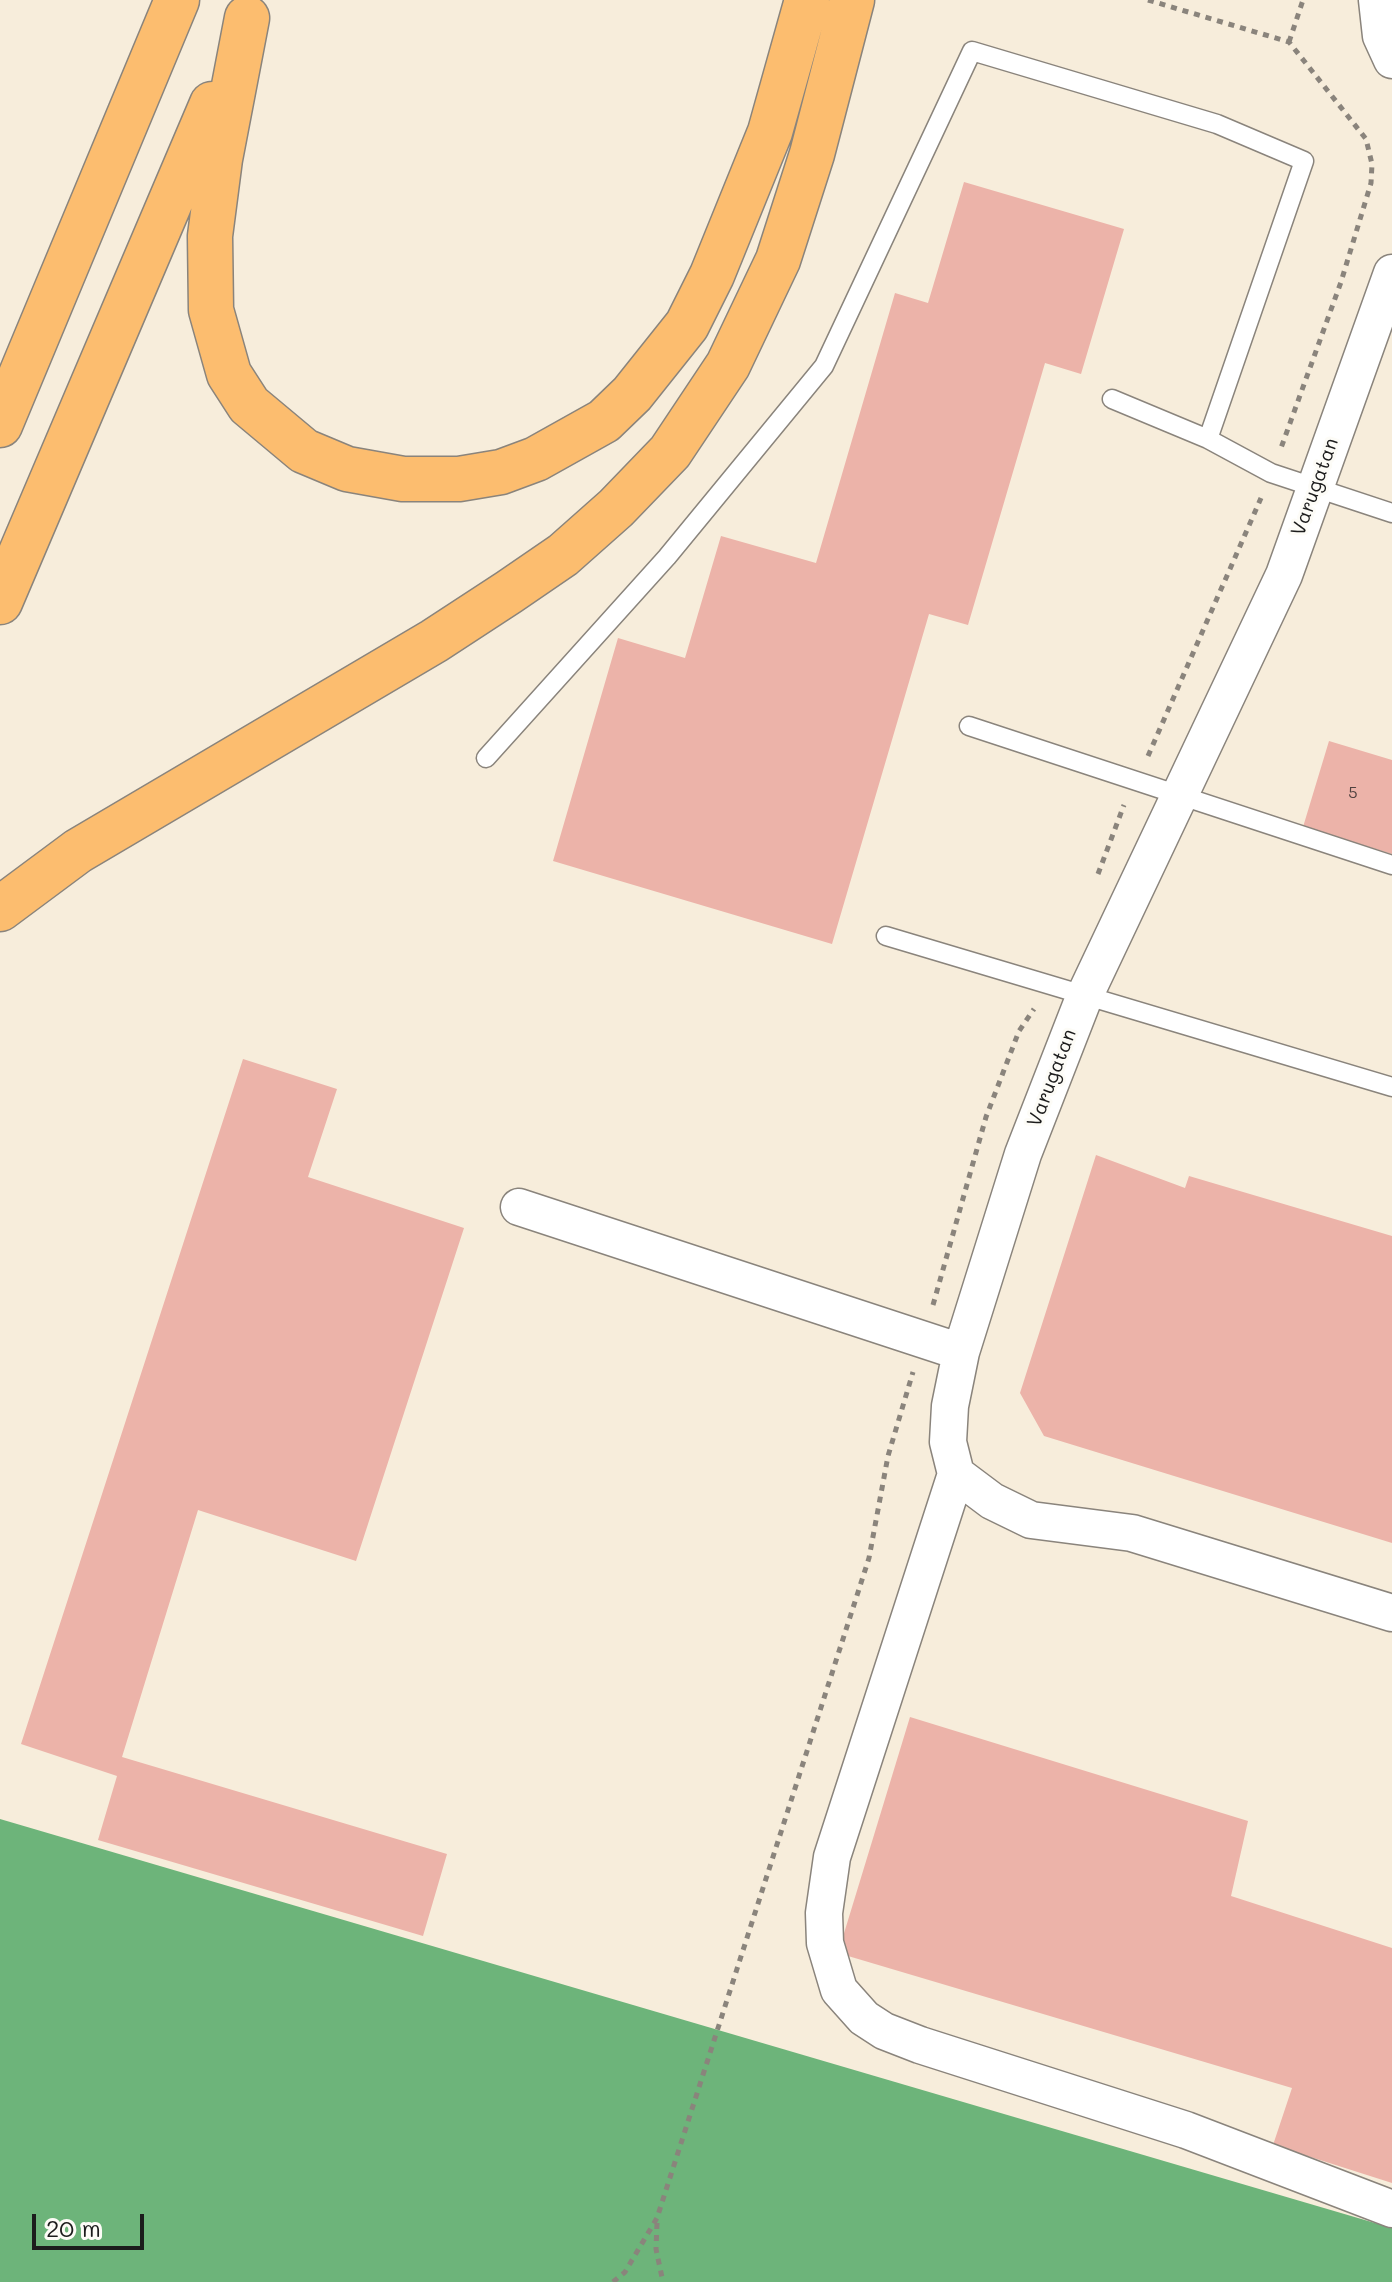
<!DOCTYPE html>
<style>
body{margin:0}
#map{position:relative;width:1392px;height:2282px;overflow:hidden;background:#f7eddb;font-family:Mali,sans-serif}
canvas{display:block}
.scale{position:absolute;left:32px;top:2214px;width:112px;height:36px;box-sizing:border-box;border:4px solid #1c1c1c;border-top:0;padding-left:10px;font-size:24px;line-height:28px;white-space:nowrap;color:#1c1c1c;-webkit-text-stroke:6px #fdfcf7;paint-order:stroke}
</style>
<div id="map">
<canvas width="1392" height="2282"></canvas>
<div class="scale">20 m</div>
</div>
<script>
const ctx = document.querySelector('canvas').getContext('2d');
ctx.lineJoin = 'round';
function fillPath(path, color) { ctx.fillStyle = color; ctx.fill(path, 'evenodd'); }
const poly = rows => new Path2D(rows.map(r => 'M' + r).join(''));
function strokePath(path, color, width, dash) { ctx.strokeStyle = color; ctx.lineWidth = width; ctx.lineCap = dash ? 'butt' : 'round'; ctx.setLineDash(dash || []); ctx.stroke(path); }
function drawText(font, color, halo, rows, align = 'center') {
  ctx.font = font + ' Mali,sans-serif'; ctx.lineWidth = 6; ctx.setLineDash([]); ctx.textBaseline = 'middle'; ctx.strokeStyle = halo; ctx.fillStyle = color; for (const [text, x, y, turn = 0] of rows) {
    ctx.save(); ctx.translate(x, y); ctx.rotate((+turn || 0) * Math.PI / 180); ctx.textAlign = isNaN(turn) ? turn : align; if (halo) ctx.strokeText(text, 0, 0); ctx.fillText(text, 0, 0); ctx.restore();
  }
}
fillPath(poly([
 [0,1819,1392,2228,1392,2282,0,2282]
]), '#6db47a');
fillPath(poly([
 [964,182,1124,229,1081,374,1045,363,968,625,929,614,832,944,553,861,618,638,685,658,721,536,816,563,895,293,928,303],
 [1329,741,1392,760,1392,854,1303,827],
 [243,1059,337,1089,308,1177,464,1228,356,1561,198,1510,122,1757,447,1854,423,1936,98,1840,117,1776,21,1744],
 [1096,1155,1185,1188,1189,1176,1392,1236,1392,1543,1044,1436,1020,1393],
 [910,1717,1248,1821,1231,1896,1392,1948,1392,2183,1273,2145,1292,2088,838,1953]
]), '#ecb3a9');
const lane = poly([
 [1112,399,1208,439,1271,473,1392,513],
 [969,726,1392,865],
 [486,758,667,557,824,366,972,51,1217,124,1304,161,1208,439],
 [886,936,1392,1087]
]);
const street = poly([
 [1377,0,1381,36,1392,60],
 [1392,273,1284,575,1085,995,1023,1154,961,1352,950,1406,948,1442,956,1474,992,1501,1031,1520,1132,1533,1392,1613],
 [519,1207,961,1352],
 [956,1474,832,1857,824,1913,825,1943,839,1990,864,2018,884,2031,920,2045,1186,2130,1392,2209]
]);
const highway = poly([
 [247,18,220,159,210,236,211,310,229,374,249,405,304,451,347,469,403,479,459,479,501,472,536,459,604,421,632,394,687,325,712,275,770,132,807,0],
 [0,425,177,0],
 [0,602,212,104],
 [0,909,78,851,434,641,509,592,563,555,616,508,670,452,728,365,778,260,812,154,852,0]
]);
strokePath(lane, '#8a847c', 21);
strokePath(street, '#8a847c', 39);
strokePath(highway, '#8a847c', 47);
strokePath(poly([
 [1148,0,1289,42,1366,139,1372,164,1371,183,1341,282,1281,448],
 [1289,42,1303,0],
 [1148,756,1261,498],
 [1098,874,1124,805],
 [933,1305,986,1117,1019,1031,1034,1009],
 [657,2223,656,2249,663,2282],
 [613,2282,625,2272,657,2218,869,1558,888,1456,913,1372]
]), '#8a847c', 5, [6, 6]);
strokePath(lane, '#fff', 18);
strokePath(street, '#fff', 36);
strokePath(highway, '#fcbd6f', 44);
drawText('16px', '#50423f', null, [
 ["5",1353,793]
]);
drawText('20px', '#1c1c1c', '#fdfcf7', [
 ["Varugatan",1315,487,-70],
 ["Varugatan",1052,1078,-69]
]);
</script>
